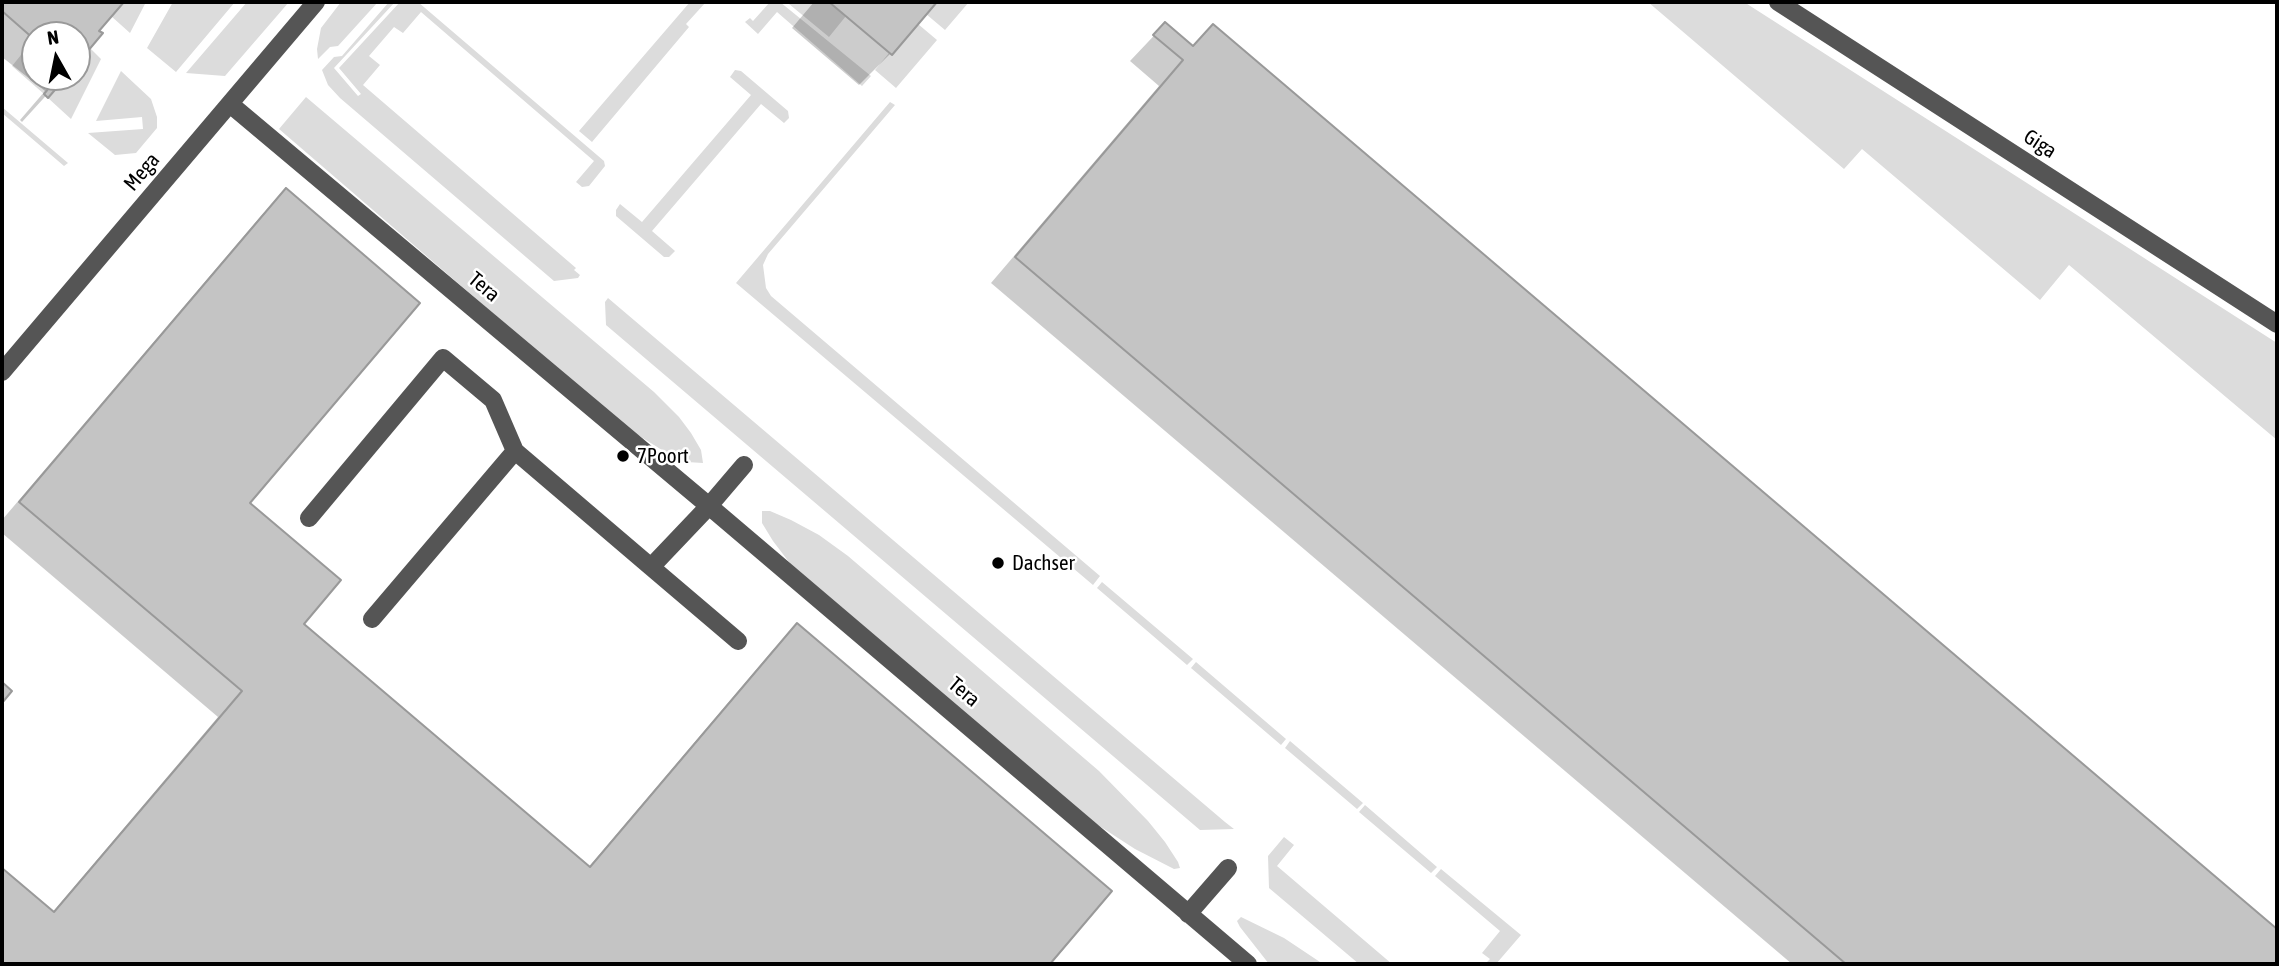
<!DOCTYPE html>
<style>
body{margin:0}
#map{position:relative;width:2279px;height:966px;overflow:hidden;background:#fff;font-family:"Asap Condensed",sans-serif}
canvas{display:block}
.frame{position:absolute;inset:0;border:4px solid #000;pointer-events:none}
.north{position:absolute;left:21px;top:21px;width:70px;height:70px;box-sizing:border-box;background:#fff;border:2px solid #999;border-radius:50%;rotate:351deg;font-size:19px;font-weight:700;line-height:28px;text-align:center;color:#000}
.north::after{content:'';display:block;margin:auto;width:24px;height:32px;background:#000;clip-path:polygon(50% 0,100% 100%,50% 72%,0 100%)}
</style>
<div id="map">
<canvas width="2279" height="966"></canvas>
<div class="frame"></div>
<div class="north">N</div>
</div>
<script>
const ctx = document.querySelector('canvas').getContext('2d');
ctx.lineJoin = 'round';
function fillPath(path, color) { ctx.fillStyle = color; ctx.fill(path, 'evenodd'); }
const poly = rows => new Path2D(rows.map(r => 'M' + r).join(''));
function strokePath(path, color, width, dash) { ctx.strokeStyle = color; ctx.lineWidth = width; ctx.lineCap = dash ? 'butt' : 'round'; ctx.setLineDash(dash || []); ctx.stroke(path); }
function drawText(font, color, halo, rows, align = 'center') {
  ctx.font = font + ' "Asap Condensed",sans-serif'; ctx.lineWidth = 5; ctx.setLineDash([]); ctx.textBaseline = 'middle'; ctx.strokeStyle = halo; ctx.fillStyle = color; for (const [text, x, y, turn = 0] of rows) {
    ctx.save(); ctx.translate(x, y); ctx.rotate((+turn || 0) * Math.PI / 180); ctx.textAlign = isNaN(turn) ? turn : align; if (halo) ctx.strokeText(text, 0, 0); ctx.fillText(text, 0, 0); ctx.restore();
  }
}
fillPath(poly([
 [124,2,146,2,130,33,111,16],
 [173,2,235,2,176,72,147,48],
 [247,2,289,2,225,76,186,73],
 [341,2,378,2,338,46,330,47,318,59,317,49,321,28],
 [389,2,395,2,334,68,358,96,361,94,339,68,400,2,418,2,604,161,605,166,589,186,582,187,576,182,594,161,421,12,403,33,394,27,369,56,380,65,363,85,576,268,574,270,580,275,578,278,554,281,340,98,328,85,322,70,334,57,342,56],
 [690,2,710,2,708,4,706,2,686,24,689,27,592,142,579,131],
 [770,2,780,2,871,76,862,86,777,12,758,34,745,22,750,18,753,21],
 [791,2,828,2,846,16,829,37,789,4],
 [937,2,969,2,945,30,926,14],
 [1648,2,1744,2,2277,343,2277,440,2069,265,2040,300,1862,149,1844,169],
 [918,24,937,40,896,88,875,70,889,53,892,55],
 [34,39,35,77,58,77,44,94,12,66],
 [90,48,101,59,71,119,48,98,66,77,77,77,77,64],
 [735,70,741,71,788,111,789,118,784,123,761,104,652,231,675,251,669,257,664,257,616,216,616,210,620,204,642,222,751,95,730,77],
 [121,71,151,99,157,117,157,128,136,153,115,155,88,133,143,129,142,117,96,121],
 [306,97,654,392,679,417,691,433,701,450,703,463,687,462,670,455,625,427,279,129],
 [890,102,895,105,768,254,763,265,766,288,771,296,1100,576,1093,585,736,283],
 [2,107,68,163,64,166,2,113],
 [608,298,1225,822,1234,829,1200,830,606,325,605,302],
 [762,511,770,511,791,520,819,535,848,556,1099,771,1148,821,1165,842,1178,862,1180,868,1174,869,1135,849,1084,816,792,566,773,541,762,523],
 [1102,582,1193,659,1187,665,1097,588],
 [1196,662,1286,739,1281,745,1191,668],
 [1290,741,1363,803,1357,809,1285,748],
 [1365,805,1437,867,1431,873,1359,812],
 [1284,837,1294,845,1277,866,1392,964,1359,964,1269,888,1268,856],
 [1441,869,1521,935,1496,964,1485,964,1490,959,1482,953,1500,931,1435,876],
 [1241,917,1284,938,1323,964,1269,964,1240,927,1237,921]
]), '#dcdcdc');
fillPath(poly([
 [2,2,121,2,97,31,77,61,77,35,35,35,35,77,63,77,22,122,20,120,45,91,2,57],
 [814,2,935,2,890,54,859,85,792,28],
 [1165,24,1192,48,1213,27,2277,931,2277,964,1792,964,991,283,1159,86,1130,61],
 [286,191,248,503,301,624,588,868,772,651,797,626,1110,891,1048,964,2,964,2,870,52,913,218,717,2,533,2,520,261,216]
]), '#0003');
const building = poly([
 [2,2,124,2,99,31,103,33,77,64,77,35,35,35,35,40,2,11,2,2],
 [829,2,937,2,892,55,829,2],
 [1165,22,1193,46,1213,24,2277,929,2277,964,1846,964,1015,257,1183,60,1153,35,1165,22],
 [58,77,66,77,48,98,44,94,58,77],
 [286,188,420,303,250,503,341,580,304,624,590,867,797,623,1112,891,1050,964,2,964,2,868,54,912,242,691,19,502,286,188],
 [2,682,12,691,2,703,2,682]
]);
fillPath(building, '#c4c4c4');
strokePath(building, '#999', 2);
strokePath(poly([
 [1778,2,2277,324],
 [230,104,709,506,1248,964],
 [2,372,316,2],
 [309,518,443,358,493,400,515,451],
 [651,567,738,641],
 [372,619,515,451,651,567,709,506,744,465],
 [1188,914,1228,868]
]), '#555', 18);
for (const [x, y, r, color] of [
 [623,456,7,"#000"],
 [998,563,7,"#000"]
]) { const dot = new Path2D(); dot.arc(x, y, r, 0, 2 * Math.PI); ctx.fillStyle = color; ctx.fill(dot); strokePath(dot, '#fff', 2.5); }
drawText('21px', '#000', '#fff', [
 ["Giga",2040,144,33],
 ["Mega",142,172,-50],
 ["Tera",484,287,40],
 ["Tera",964,692,40]
]);
drawText('21px', '#000', '#fff', [
 ["7Poort",637,456],
 ["Dachser",1012,563]
], 'left');
</script>
